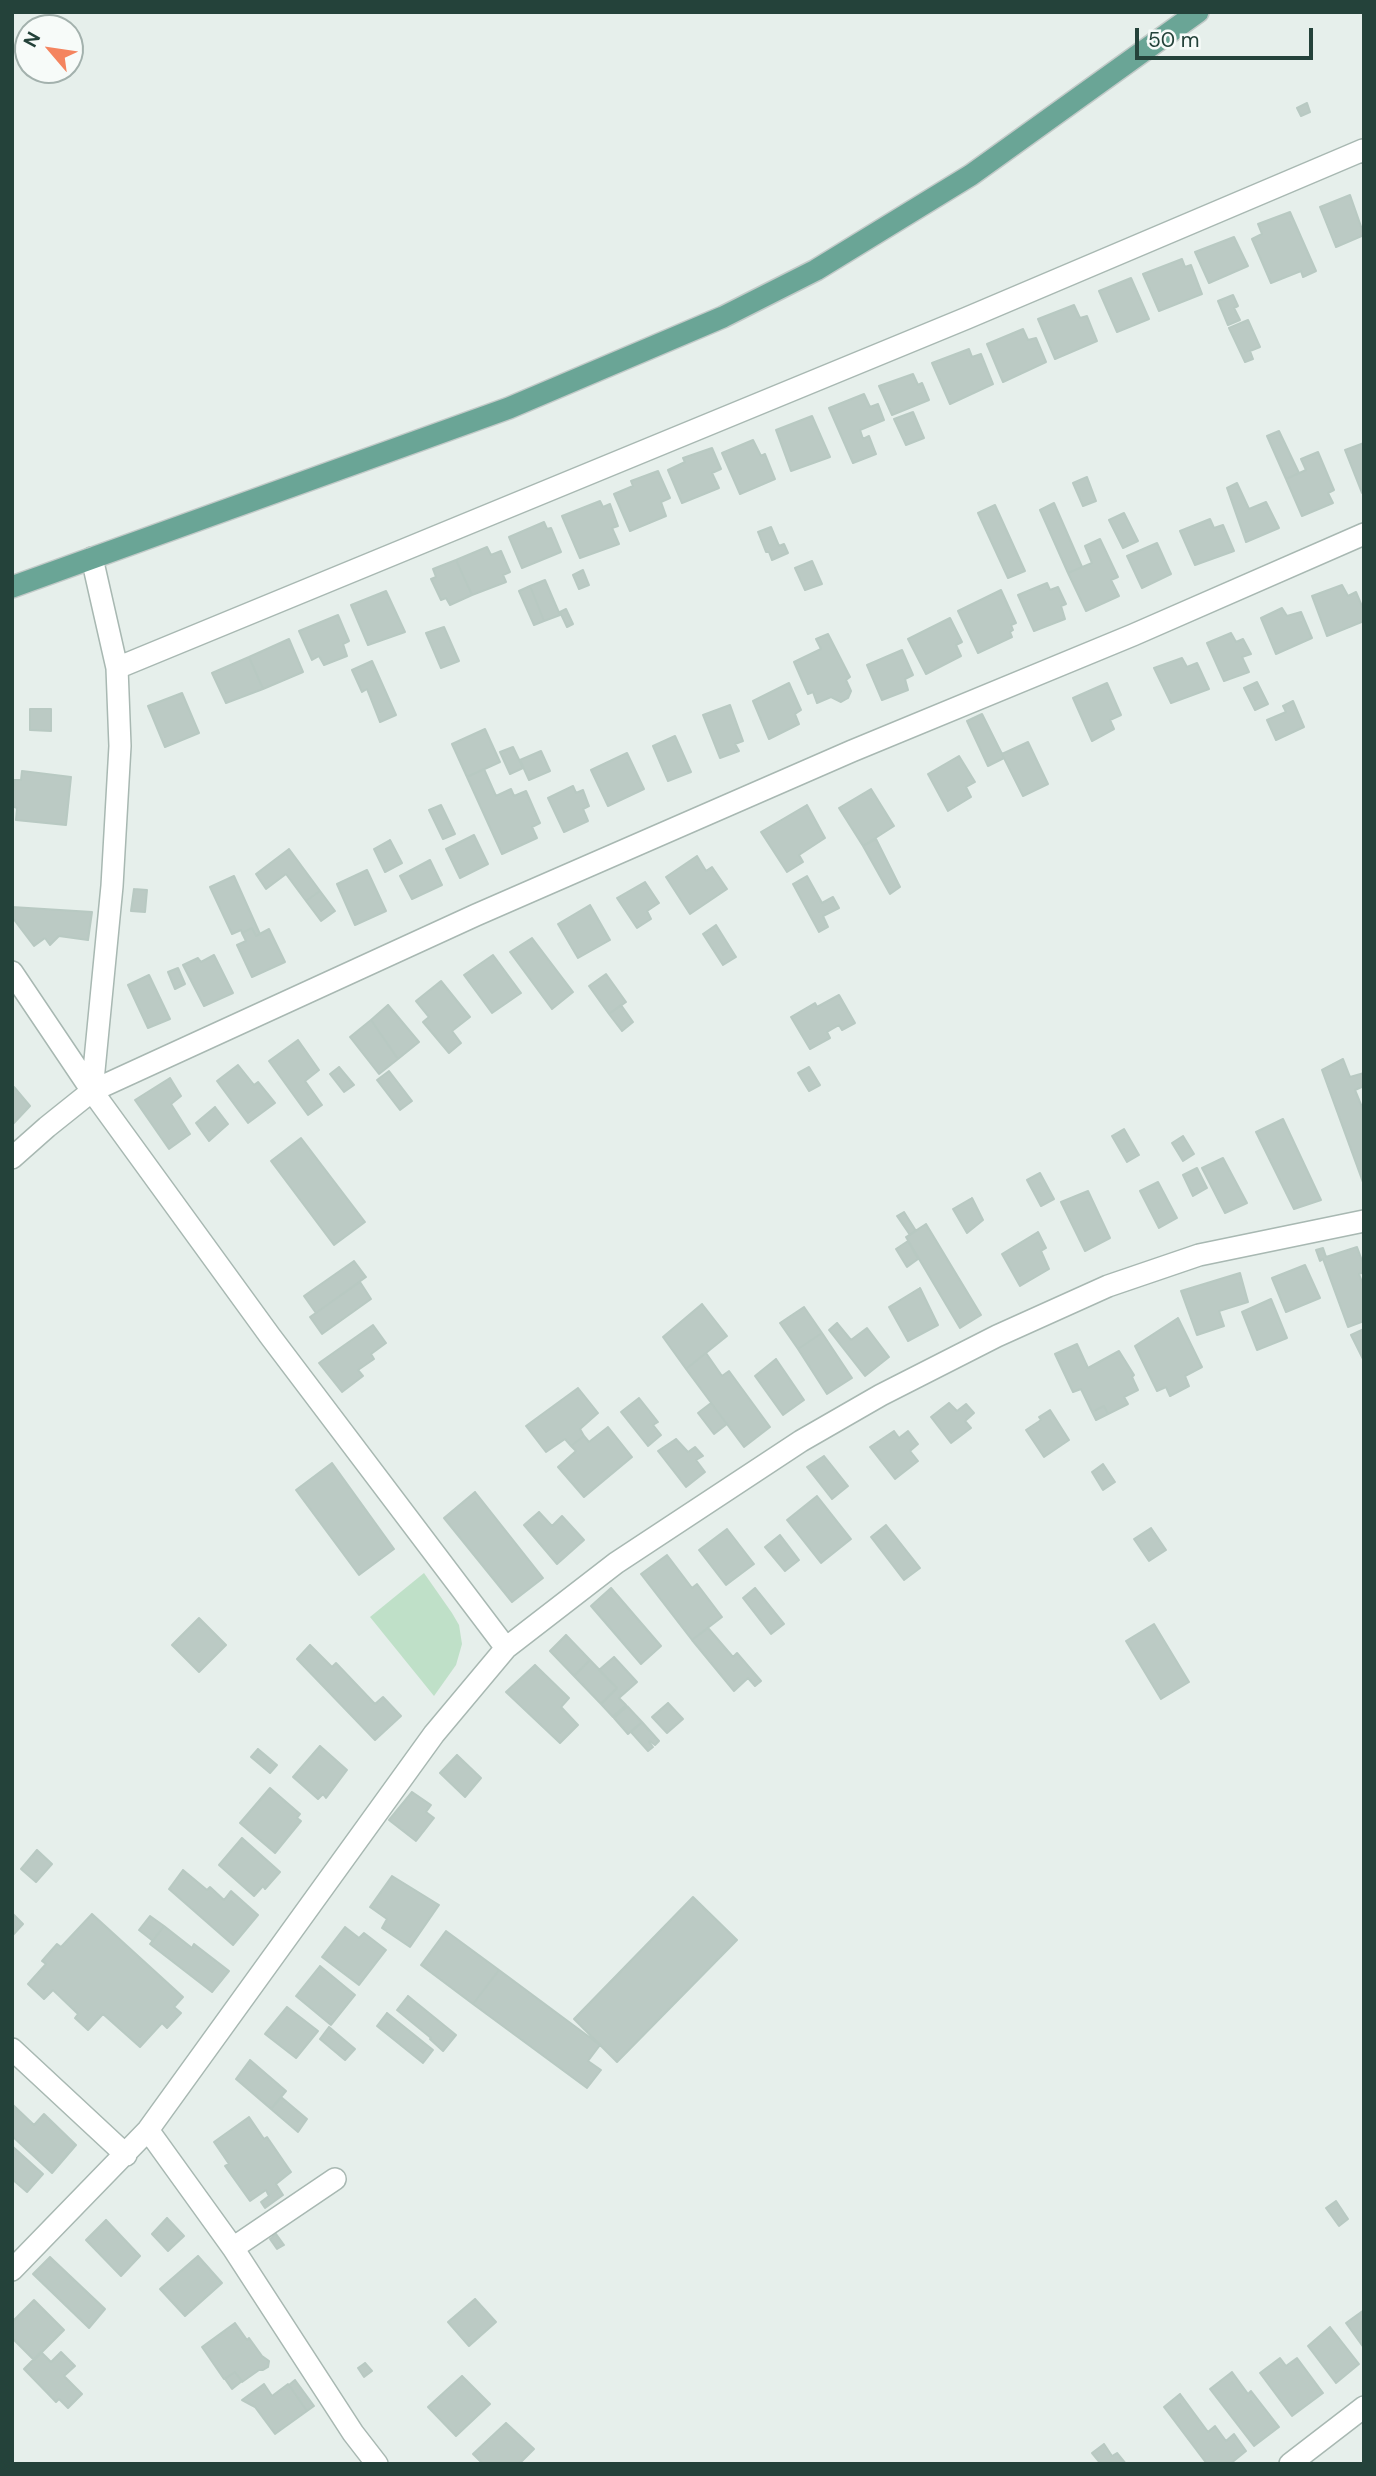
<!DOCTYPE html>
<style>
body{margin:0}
#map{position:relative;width:1376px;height:2476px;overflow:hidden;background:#e6efeb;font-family:"DM Sans",sans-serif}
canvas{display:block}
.frame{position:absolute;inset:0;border:14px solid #24423a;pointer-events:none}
.north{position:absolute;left:14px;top:14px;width:70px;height:70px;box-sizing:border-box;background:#f7fbf9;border:2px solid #a3b1ad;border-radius:50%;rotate:299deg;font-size:19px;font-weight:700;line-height:28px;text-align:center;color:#24423a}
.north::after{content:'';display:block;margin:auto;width:24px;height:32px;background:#f4845f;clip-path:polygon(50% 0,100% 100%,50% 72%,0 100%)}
.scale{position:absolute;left:1135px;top:28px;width:178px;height:32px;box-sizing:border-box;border:4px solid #24423a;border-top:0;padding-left:9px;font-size:21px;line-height:24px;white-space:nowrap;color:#24423a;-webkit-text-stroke:5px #f7fbf9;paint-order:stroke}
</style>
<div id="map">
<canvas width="1376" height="2476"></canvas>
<div class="frame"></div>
<div class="north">N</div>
<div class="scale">50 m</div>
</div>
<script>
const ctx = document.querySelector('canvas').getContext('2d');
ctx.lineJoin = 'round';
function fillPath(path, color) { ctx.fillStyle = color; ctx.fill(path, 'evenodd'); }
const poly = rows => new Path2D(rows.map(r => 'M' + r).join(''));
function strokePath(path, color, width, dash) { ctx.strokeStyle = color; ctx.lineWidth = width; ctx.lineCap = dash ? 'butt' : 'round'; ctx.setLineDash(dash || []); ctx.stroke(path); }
fillPath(poly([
 [424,1573,452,1613,459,1625,462,1644,456,1665,434,1696,370,1617]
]), '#bfe0c8');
const building = poly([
 [1307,103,1310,112,1301,116,1297,108,1307,103],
 [1350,195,1364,235,1336,247,1320,207,1350,195],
 [1290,212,1316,271,1303,277,1301,271,1271,283,1252,239,1262,234,1258,224,1290,212],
 [1234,237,1248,266,1209,283,1195,252,1234,237],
 [1182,259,1185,267,1191,265,1202,294,1159,311,1143,274,1182,259],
 [1131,278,1149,319,1117,332,1099,291,1131,278],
 [1233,295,1238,306,1234,308,1240,320,1228,325,1218,301,1233,295],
 [1074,305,1080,318,1087,316,1097,341,1055,359,1038,319,1074,305],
 [1248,320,1260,347,1250,351,1253,359,1245,362,1229,328,1248,320],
 [1023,329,1028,340,1036,338,1046,362,1003,382,987,344,1023,329],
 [969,349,972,357,981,354,993,384,950,404,932,363,969,349],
 [913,374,918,385,922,383,929,400,892,415,879,386,913,374],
 [864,394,870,407,878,404,884,420,860,430,863,439,869,436,876,454,853,463,829,408,864,394],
 [913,412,924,438,906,445,894,419,913,412],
 [812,416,830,457,791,471,776,430,812,416],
 [1279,431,1299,473,1286,479,1267,436,1279,431],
 [753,440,761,456,765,454,775,479,740,494,722,453,753,440],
 [1364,443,1364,493,1362,493,1345,450,1364,443],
 [712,448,721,469,712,473,719,488,682,503,668,470,685,462,683,458,712,448],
 [1318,452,1334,490,1328,493,1333,503,1302,516,1286,479,1306,470,1301,459,1318,452],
 [658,471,670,498,661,502,666,516,630,531,614,494,633,486,631,481,658,471],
 [1087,477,1096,501,1083,506,1073,483,1087,477],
 [1237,483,1249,509,1266,502,1279,528,1246,542,1227,488,1237,483],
 [600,501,603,507,610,504,618,526,612,528,619,544,580,558,562,516,600,501],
 [1054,503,1082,567,1068,573,1040,510,1054,503],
 [995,505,1025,571,1008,578,978,513,995,505],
 [1124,513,1138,541,1123,548,1109,520,1124,513],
 [1210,519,1214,528,1223,525,1234,551,1195,565,1180,531,1210,519],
 [544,522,547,529,551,528,561,552,522,568,509,537,544,522],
 [771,527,779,546,784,544,788,553,772,560,769,552,766,552,758,532,771,527],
 [1100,539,1118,577,1111,580,1119,596,1086,611,1068,573,1092,563,1085,546,1100,539],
 [1157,543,1171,574,1142,588,1127,556,1157,543],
 [487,547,491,555,501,551,510,572,503,575,506,582,472,595,456,560,487,547],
 [456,560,472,595,450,605,446,598,441,600,431,579,436,577,433,569,456,560],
 [812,561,822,584,805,590,795,568,812,561],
 [583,570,589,585,579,589,573,575,583,570],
 [545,580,560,615,544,621,530,586,545,580],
 [1047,583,1050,590,1058,587,1066,604,1061,606,1065,619,1034,631,1018,595,1047,583],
 [1342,585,1348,596,1356,592,1364,611,1364,621,1327,636,1312,596,1342,585],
 [530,586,544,621,534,625,519,591,530,586],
 [1001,590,1016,623,1011,625,1013,630,1010,632,1012,637,978,653,958,611,1001,590],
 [386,591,405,632,368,645,351,605,386,591],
 [1282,608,1287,616,1301,612,1312,638,1276,654,1261,618,1282,608],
 [566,609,573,624,567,627,560,612,566,609],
 [338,615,349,641,343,644,347,656,324,665,319,656,312,660,299,631,338,615],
 [950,618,962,642,956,645,961,656,926,674,908,639,950,618],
 [444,627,459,661,441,668,426,633,444,627],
 [1231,633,1236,642,1243,639,1251,654,1242,657,1249,672,1224,681,1207,643,1231,633],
 [828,634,850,677,846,680,851,691,848,698,841,702,831,697,817,703,813,692,808,694,794,662,821,649,816,639,828,634],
 [289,639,303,672,263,689,249,657,289,639],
 [902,650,913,675,905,679,908,690,882,700,867,665,902,650],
 [249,657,263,689,226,703,212,673,249,657],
 [1182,658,1187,667,1197,663,1209,689,1171,703,1154,668,1182,658],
 [372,661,396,715,380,722,367,689,362,692,352,670,372,661],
 [1257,682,1268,704,1255,710,1244,688,1257,682],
 [789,683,801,710,795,714,799,724,769,739,753,701,789,683],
 [1107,683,1121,715,1110,720,1114,729,1092,741,1073,698,1107,683],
 [182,693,199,733,165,747,148,706,182,693],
 [1293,701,1304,727,1276,740,1267,720,1286,712,1283,706,1293,701],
 [730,705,743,741,735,744,739,751,720,758,703,715,730,705],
 [30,709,51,709,51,731,30,730,30,709],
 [982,714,1004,758,988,766,967,721,982,714],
 [485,729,500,762,467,777,452,744,485,729],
 [675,736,691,772,668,781,653,746,675,736],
 [1028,742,1048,784,1023,796,1002,754,1028,742],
 [513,747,523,768,510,774,500,752,513,747],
 [541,751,550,771,529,780,520,760,541,751],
 [627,753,644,789,608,806,591,770,627,753],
 [959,756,975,782,966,787,971,797,948,811,928,774,959,756],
 [484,769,496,796,511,789,514,796,526,791,540,823,532,827,537,838,502,854,467,777,484,769],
 [22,771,71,777,66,825,16,820,17,808,12,806,14,780,21,780,22,771],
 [573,786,576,793,583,790,589,806,583,809,588,821,564,832,548,798,573,786],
 [871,789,894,826,863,846,839,808,871,789],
 [441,805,455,834,443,839,429,810,441,805],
 [807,805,825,838,799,855,803,862,787,872,761,832,807,805],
 [474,835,488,864,460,878,446,849,474,835],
 [876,839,900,887,890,894,863,846,876,839],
 [390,840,402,863,385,872,374,849,390,840],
 [289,849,320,891,306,901,286,874,266,889,256,874,289,849],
 [697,856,706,871,712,867,727,889,690,914,666,877,697,856],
 [430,860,442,885,412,899,400,876,430,860],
 [367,870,386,911,355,925,337,884,367,870],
 [234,876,260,934,256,936,252,928,242,933,241,930,232,934,210,887,234,876],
 [807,876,822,903,833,897,839,908,823,916,828,927,819,932,793,884,807,876],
 [645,882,659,903,647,911,651,919,637,928,617,898,645,882],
 [134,889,147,890,145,912,131,911,134,889],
 [320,891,335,911,321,921,306,901,320,891],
 [590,905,610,940,578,958,558,924,590,905],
 [12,907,92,912,88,940,59,936,50,945,45,938,34,946,12,917,12,907],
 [716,925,736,957,723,965,703,934,716,925],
 [252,928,256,936,269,929,285,962,252,977,237,945,246,941,242,933,252,928],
 [532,938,573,992,552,1009,510,952,532,938],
 [214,955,233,993,204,1006,183,965,198,958,201,962,214,955],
 [493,955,521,993,492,1013,464,975,493,955],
 [178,968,185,984,175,989,168,972,178,968],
 [606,974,626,1002,609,1014,589,986,606,974],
 [149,975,170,1019,148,1028,128,985,149,975],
 [441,981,470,1017,452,1031,461,1043,449,1053,423,1022,429,1017,416,1001,441,981],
 [839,995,855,1023,842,1030,839,1025,827,1032,830,1038,810,1049,791,1017,815,1003,817,1007,839,995],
 [388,1005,419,1042,398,1059,371,1020,388,1005],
 [621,1005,633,1022,622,1031,609,1014,621,1005],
 [371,1020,398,1059,379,1074,350,1037,371,1020],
 [298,1040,319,1070,305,1081,322,1105,308,1115,269,1061,298,1040],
 [1343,1059,1350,1077,1364,1073,1364,1086,1355,1090,1364,1112,1364,1185,1322,1070,1343,1059],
 [238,1065,254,1085,258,1082,275,1103,248,1123,217,1081,238,1065],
 [339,1067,354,1085,344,1092,330,1074,339,1067],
 [809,1067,820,1085,809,1091,798,1073,809,1067],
 [389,1071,412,1101,400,1110,377,1080,389,1071],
 [170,1078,181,1096,171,1104,190,1134,169,1149,135,1100,170,1078],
 [14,1087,30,1106,12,1125,12,1088,14,1087],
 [215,1107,228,1124,209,1141,196,1123,215,1107],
 [1283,1119,1321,1200,1294,1209,1256,1132,1283,1119],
 [1124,1129,1139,1155,1127,1162,1112,1136,1124,1129],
 [1183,1136,1194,1154,1183,1161,1172,1143,1183,1136],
 [301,1138,365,1222,334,1245,271,1161,301,1138],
 [1223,1158,1247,1203,1225,1213,1202,1168,1223,1158],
 [1197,1168,1207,1188,1193,1196,1183,1175,1197,1168],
 [1040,1173,1054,1199,1041,1206,1027,1180,1040,1173],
 [1158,1182,1177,1218,1159,1228,1140,1191,1158,1182],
 [1088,1191,1110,1238,1085,1251,1061,1202,1088,1191],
 [972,1198,983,1220,967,1233,953,1209,972,1198],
 [904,1212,916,1231,910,1235,897,1216,904,1212],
 [926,1224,981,1315,960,1328,906,1237,926,1224],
 [1038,1232,1046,1248,1041,1251,1049,1269,1020,1286,1002,1254,1038,1232],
 [908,1241,918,1259,907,1267,896,1249,908,1241],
 [1357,1247,1364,1266,1364,1272,1359,1274,1364,1287,1364,1321,1348,1327,1323,1259,1320,1261,1316,1250,1323,1248,1326,1257,1357,1247],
 [354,1261,366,1277,316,1313,304,1296,354,1261],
 [1305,1265,1320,1298,1286,1312,1272,1278,1305,1265],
 [1240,1273,1248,1302,1219,1311,1224,1326,1197,1335,1181,1291,1240,1273],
 [360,1282,371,1299,322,1334,310,1317,360,1282],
 [920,1288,938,1325,908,1341,889,1307,920,1288],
 [1271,1299,1287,1338,1257,1350,1242,1312,1271,1299],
 [702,1304,727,1336,686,1369,663,1337,702,1304],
 [804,1307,822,1333,798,1349,780,1323,804,1307],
 [1178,1318,1202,1367,1185,1376,1189,1386,1170,1396,1166,1387,1157,1391,1135,1346,1178,1318],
 [837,1323,851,1340,867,1328,889,1357,865,1376,829,1330,837,1323],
 [373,1325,386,1343,371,1354,374,1359,358,1370,363,1376,342,1392,319,1363,373,1325],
 [1364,1329,1364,1361,1351,1335,1364,1329],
 [822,1333,852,1378,827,1394,798,1349,822,1333],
 [1077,1344,1088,1368,1119,1351,1134,1375,1132,1377,1138,1390,1124,1397,1128,1404,1108,1414,1104,1406,1092,1412,1081,1389,1073,1392,1055,1354,1077,1344],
 [706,1353,722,1376,729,1371,770,1427,744,1447,686,1369,706,1353],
 [776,1359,804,1400,783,1415,755,1376,776,1359],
 [578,1388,598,1413,580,1429,584,1436,571,1446,565,1439,546,1452,526,1426,578,1388],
 [639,1398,658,1422,653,1425,661,1435,648,1446,621,1412,639,1398],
 [711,1403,727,1424,714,1434,698,1413,711,1403],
 [949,1403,957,1411,966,1404,974,1413,965,1421,971,1428,951,1443,931,1417,949,1403],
 [1104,1406,1108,1414,1096,1420,1092,1412,1104,1406],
 [1050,1410,1069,1440,1044,1457,1026,1430,1041,1420,1039,1417,1050,1410],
 [608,1427,632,1457,584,1497,558,1467,576,1451,571,1446,584,1436,589,1442,608,1427],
 [894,1431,899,1438,908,1431,918,1444,910,1451,918,1461,895,1479,870,1447,894,1431],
 [676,1439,688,1452,695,1447,703,1456,696,1460,705,1472,686,1487,658,1451,676,1439],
 [824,1456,848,1486,832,1499,807,1467,824,1456],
 [332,1463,394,1549,359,1575,296,1490,332,1463],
 [1103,1464,1115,1482,1103,1490,1092,1472,1103,1464],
 [475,1492,543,1578,512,1602,444,1518,475,1492],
 [817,1496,851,1539,821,1563,787,1520,817,1496],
 [539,1512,552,1526,562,1516,584,1540,557,1564,524,1525,539,1512],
 [886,1525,920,1568,904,1580,871,1537,886,1525],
 [1151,1528,1166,1550,1149,1561,1134,1539,1151,1528],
 [727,1529,754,1564,726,1585,699,1550,727,1529],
 [780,1535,799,1560,785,1571,765,1547,780,1535],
 [667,1555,692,1588,697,1584,722,1617,692,1640,641,1574,667,1555],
 [611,1588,661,1646,641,1664,591,1606,611,1588],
 [755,1588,784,1624,771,1634,743,1598,755,1588],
 [199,1618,226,1645,199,1672,172,1645,199,1618],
 [1154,1624,1189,1682,1161,1699,1126,1641,1154,1624],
 [708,1628,733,1657,737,1653,761,1681,755,1686,748,1678,734,1691,692,1640,708,1628],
 [566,1635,590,1660,574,1676,550,1651,566,1635],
 [310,1645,332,1667,336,1663,375,1704,383,1697,401,1716,375,1740,297,1659,310,1645],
 [614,1657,637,1682,619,1698,626,1705,613,1717,601,1704,617,1688,599,1670,614,1657],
 [590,1660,617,1688,601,1704,574,1676,590,1660],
 [535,1665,569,1698,561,1707,578,1725,560,1743,506,1692,535,1665],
 [668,1703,683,1719,667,1733,652,1717,668,1703],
 [627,1706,642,1722,628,1734,614,1718,627,1706],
 [642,1722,659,1741,655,1745,650,1741,649,1742,653,1747,648,1751,631,1732,642,1722],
 [320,1746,347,1770,326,1798,323,1794,318,1799,293,1777,320,1746],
 [258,1749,277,1765,270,1773,251,1757,258,1749],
 [457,1755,481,1778,465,1797,440,1773,457,1755],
 [270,1788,300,1814,297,1818,301,1821,275,1853,240,1823,270,1788],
 [412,1792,431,1805,426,1812,434,1818,416,1841,389,1820,412,1792],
 [242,1838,280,1872,265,1889,263,1886,254,1896,219,1865,242,1838],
 [37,1850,52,1864,36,1882,21,1869,37,1850],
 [183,1870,207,1890,210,1887,224,1900,231,1891,258,1915,233,1945,169,1889,183,1870],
 [392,1876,439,1905,410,1947,382,1928,387,1919,370,1907,392,1876],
 [693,1897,737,1940,617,2062,574,2019,693,1897],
 [12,1913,23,1924,12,1936,12,1913],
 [92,1914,183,1997,174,2007,181,2013,167,2028,162,2023,140,2047,103,2014,88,2030,75,2018,78,2014,53,1990,44,1999,28,1984,46,1964,42,1961,57,1944,61,1947,92,1914],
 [150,1916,164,1926,153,1941,139,1930,150,1916],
 [164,1926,192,1948,194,1944,229,1971,212,1992,150,1944,164,1926],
 [345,1927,359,1938,364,1933,386,1950,359,1985,322,1957,345,1927],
 [446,1931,499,1970,473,2004,421,1965,446,1931],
 [320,1966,355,1995,331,2025,296,1996,320,1966],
 [499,1970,600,2045,588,2061,601,2070,587,2088,473,2004,499,1970],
 [408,1996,456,2035,443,2051,430,2039,431,2038,397,2010,408,1996],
 [287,2007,318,2031,296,2058,265,2034,287,2007],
 [387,2013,433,2050,423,2063,377,2026,387,2013],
 [329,2027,355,2049,345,2060,320,2039,329,2027],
 [250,2060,286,2091,271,2109,236,2079,250,2060],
 [281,2097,307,2119,298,2132,271,2109,281,2097],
 [12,2104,34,2125,44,2114,76,2145,52,2173,12,2136,12,2104],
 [249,2117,264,2139,267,2137,291,2172,276,2184,283,2195,265,2208,261,2202,269,2196,266,2190,250,2201,225,2166,229,2164,214,2142,249,2117],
 [12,2146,43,2174,27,2192,12,2179,12,2146],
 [1336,2201,1348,2219,1339,2226,1326,2208,1336,2201],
 [167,2218,184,2236,168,2251,152,2234,167,2218],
 [106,2220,140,2256,121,2276,86,2240,106,2220],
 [276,2234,284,2245,277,2249,270,2239,276,2234],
 [198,2256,222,2283,185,2316,160,2289,198,2256],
 [50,2257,105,2309,89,2328,33,2274,50,2257],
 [475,2299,496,2322,469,2346,448,2322,475,2299],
 [34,2300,64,2330,34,2360,12,2338,12,2322,34,2300],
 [1364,2310,1364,2348,1346,2323,1364,2310],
 [235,2323,247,2340,249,2338,262,2356,269,2361,268,2367,263,2370,259,2370,242,2382,235,2372,224,2379,202,2347,235,2323],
 [1330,2327,1359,2364,1336,2383,1308,2346,1330,2327],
 [41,2352,51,2362,61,2352,75,2366,64,2376,82,2394,68,2408,59,2399,56,2402,24,2369,41,2352],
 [1280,2358,1286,2366,1297,2358,1323,2393,1292,2416,1260,2373,1280,2358],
 [365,2363,372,2371,364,2377,358,2368,365,2363],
 [235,2372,242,2381,232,2389,225,2379,235,2372],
 [1232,2372,1248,2394,1251,2391,1279,2427,1254,2446,1210,2389,1232,2372],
 [462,2376,490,2404,456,2436,428,2407,462,2376],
 [295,2380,314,2406,307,2411,289,2385,295,2380],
 [264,2384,272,2396,288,2384,307,2411,275,2434,255,2407,242,2400,264,2384],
 [1180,2394,1208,2432,1215,2426,1226,2441,1234,2434,1246,2451,1230,2464,1207,2464,1164,2407,1180,2394],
 [506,2423,534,2449,519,2464,483,2464,473,2454,506,2423],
 [1104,2444,1112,2456,1117,2453,1126,2464,1101,2464,1092,2453,1104,2444]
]);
fillPath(building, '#bbcac4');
strokePath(building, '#b8c9c2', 2);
const minor = poly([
 [92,558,117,668,120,746,112,886,92,1091,476,915,852,751,1133,635,1364,534],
 [117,668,967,318,1363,150,1364,152],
 [12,972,92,1091,270,1336,506,1648],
 [12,1158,47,1127,92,1091],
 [12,2049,126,2155],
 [148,2130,233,2248,353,2433,377,2464],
 [233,2248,335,2179],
 [12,2270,148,2130,434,1734,506,1648,616,1563,801,1441,881,1395,997,1336,1108,1286,1199,1255,1364,1221],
 [1290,2464,1364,2407]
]);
const major = poly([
 [12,587,509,408,723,317,816,270,971,175,1198,12]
]);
strokePath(minor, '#a8b8b2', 24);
strokePath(major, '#c2cac8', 24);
strokePath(minor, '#fff', 21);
strokePath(major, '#6aa596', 21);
</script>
